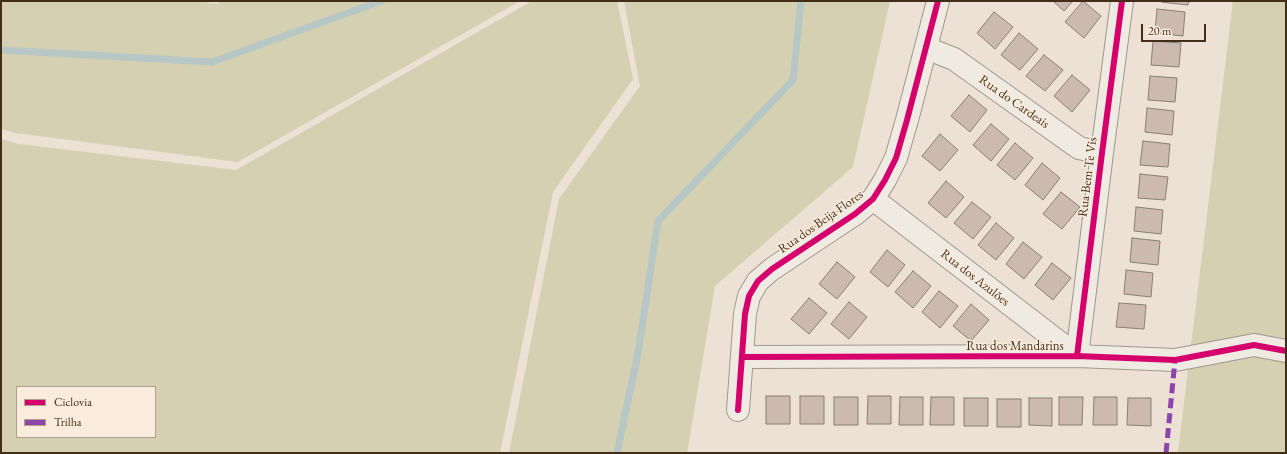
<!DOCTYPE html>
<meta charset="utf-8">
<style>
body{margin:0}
#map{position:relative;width:1287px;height:454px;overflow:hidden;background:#ece1d4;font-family:"EB Garamond",serif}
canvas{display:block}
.frame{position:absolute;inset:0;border:2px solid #432d19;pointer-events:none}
.legend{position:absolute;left:16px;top:386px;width:140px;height:52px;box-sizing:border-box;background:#f9ecdc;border:1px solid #b0a08e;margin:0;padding:5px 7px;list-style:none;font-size:12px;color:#432d19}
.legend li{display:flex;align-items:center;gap:8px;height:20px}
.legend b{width:20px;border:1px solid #b0a08e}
.scale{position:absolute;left:1141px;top:24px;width:65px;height:18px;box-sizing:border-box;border:2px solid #432d19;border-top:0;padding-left:5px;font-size:12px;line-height:14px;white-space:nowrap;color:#432d19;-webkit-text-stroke:3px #f9ecdc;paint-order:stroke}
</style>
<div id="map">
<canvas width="1287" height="454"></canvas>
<div class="frame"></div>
<ul class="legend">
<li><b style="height:5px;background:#d6006c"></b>Ciclovia</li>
<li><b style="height:5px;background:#8e44ad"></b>Trilha</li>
</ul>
<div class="scale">20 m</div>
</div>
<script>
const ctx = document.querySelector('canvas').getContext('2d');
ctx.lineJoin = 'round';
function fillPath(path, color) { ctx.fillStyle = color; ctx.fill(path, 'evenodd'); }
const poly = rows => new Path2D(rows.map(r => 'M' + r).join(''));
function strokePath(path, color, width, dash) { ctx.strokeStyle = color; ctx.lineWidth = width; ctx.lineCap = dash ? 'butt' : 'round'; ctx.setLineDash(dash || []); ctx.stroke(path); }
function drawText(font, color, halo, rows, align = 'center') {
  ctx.font = font + ' "EB Garamond",serif'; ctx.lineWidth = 3; ctx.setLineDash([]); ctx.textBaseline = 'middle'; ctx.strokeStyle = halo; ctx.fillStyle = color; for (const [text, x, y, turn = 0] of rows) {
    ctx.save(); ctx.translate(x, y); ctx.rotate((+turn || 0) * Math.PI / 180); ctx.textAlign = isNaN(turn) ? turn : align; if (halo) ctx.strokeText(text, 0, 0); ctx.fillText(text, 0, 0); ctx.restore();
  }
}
fillPath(poly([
 [1,1,197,1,217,4,222,1,520,1,238,162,16,133,1,129],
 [532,1,617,1,633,79,553,192,500,453,1,453,1,139,19,144,236,170],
 [17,387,155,387,155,437,17,437],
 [624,1,890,1,853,167,715,286,687,453,509,453,559,199,640,86],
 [1233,1,1286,1,1286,453,1175,453,1178,452]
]), '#d4d0b1');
strokePath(poly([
 [1,50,212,62,381,1],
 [617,453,638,353,658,221,793,80,801,1]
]), '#b6c7c5', 7);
const building = poly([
 [1053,1,1073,1,1064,11,1053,1],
 [1083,1,1101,16,1084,38,1065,22,1083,1],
 [1161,1,1189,1,1188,5,1161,2,1161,1],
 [1157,9,1185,12,1183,36,1155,33,1157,9],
 [994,12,1013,27,995,49,977,33,994,12],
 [1019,33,1038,49,1020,70,1001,55,1019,33],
 [1153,41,1181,43,1179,67,1151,65,1153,41],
 [1044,55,1063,70,1045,91,1026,76,1044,55],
 [1072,75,1090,90,1072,112,1054,96,1072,75],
 [1150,76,1177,78,1175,102,1148,100,1150,76],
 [969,95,987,110,970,132,951,116,969,95],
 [1147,108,1174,111,1172,135,1145,132,1147,108],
 [991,124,1009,139,991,161,973,145,991,124],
 [940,134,958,150,940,171,922,156,940,134],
 [1143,141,1170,144,1168,167,1140,165,1143,141],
 [1015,143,1033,158,1015,180,997,165,1015,143],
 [1042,163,1060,178,1043,200,1025,185,1042,163],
 [1140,174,1168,177,1165,200,1138,198,1140,174],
 [946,181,964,197,946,218,928,203,946,181],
 [1061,192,1080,207,1062,229,1043,214,1061,192],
 [972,202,991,217,973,239,954,223,972,202],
 [1136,207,1163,210,1161,234,1134,231,1136,207],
 [996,223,1014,238,996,260,978,245,996,223],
 [1132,238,1160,241,1158,265,1130,262,1132,238],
 [1023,242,1042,257,1024,279,1006,264,1023,242],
 [887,250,905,265,888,287,870,272,887,250],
 [837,262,855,277,837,299,819,284,837,262],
 [1052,263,1071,278,1053,300,1035,285,1052,263],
 [1126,270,1153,273,1151,297,1124,294,1126,270],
 [913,271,931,286,913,308,895,292,913,271],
 [939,291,958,306,940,328,922,312,939,291],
 [809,298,827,313,809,334,791,319,809,298],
 [849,302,867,317,849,339,831,324,849,302],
 [1119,303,1146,305,1144,329,1116,327,1119,303],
 [971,304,989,320,971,341,953,326,971,304],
 [766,396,790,396,790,424,766,424,766,396],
 [800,396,824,396,824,424,800,424,800,396],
 [868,396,891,396,891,424,867,424,868,396],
 [834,397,858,397,858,425,834,425,834,397],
 [900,397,923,397,923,425,899,425,900,397],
 [931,397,954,397,954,425,930,425,931,397],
 [1059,397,1083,397,1082,425,1059,425,1059,397],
 [1094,397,1117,397,1117,425,1093,425,1094,397],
 [964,398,988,398,988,426,964,426,964,398],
 [1029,398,1052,398,1052,426,1029,425,1029,398],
 [1128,398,1151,398,1151,426,1127,425,1128,398],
 [997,399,1021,399,1021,427,997,427,997,399]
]);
fillPath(building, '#ccb9af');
strokePath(building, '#877f75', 1);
const minor = poly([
 [926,48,954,59,1079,148,1102,153],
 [873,199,1077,356],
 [1077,356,1102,153,1122,1],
 [742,357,1077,356,1175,360,1254,345,1286,351],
 [738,410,745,314,749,296,758,281,772,269,855,214,873,199,885,180,896,158,907,120,938,1]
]);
strokePath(minor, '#a0978d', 24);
strokePath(minor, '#efeae2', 22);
strokePath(poly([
 [1166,453,1175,360]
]), '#8e44ad', 5, [10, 5]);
strokePath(poly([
 [1077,356,1102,153,1122,1],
 [742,357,1077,356,1175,360,1254,345,1286,351],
 [738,410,745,314,749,296,758,281,772,269,855,214,873,199,885,180,896,158,907,120,938,1]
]), '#d6006c', 6);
drawText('13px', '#432d19', '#f9ecdc', [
 ["Rua do Cardeais",1014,102,35],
 ["Rua Bem Te Vis",1088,177,-83],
 ["Rua dos Beija Flores",821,222,-35],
 ["Rua dos Azulões",975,278,38],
 ["Rua dos Mandarins",1015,346]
]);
</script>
